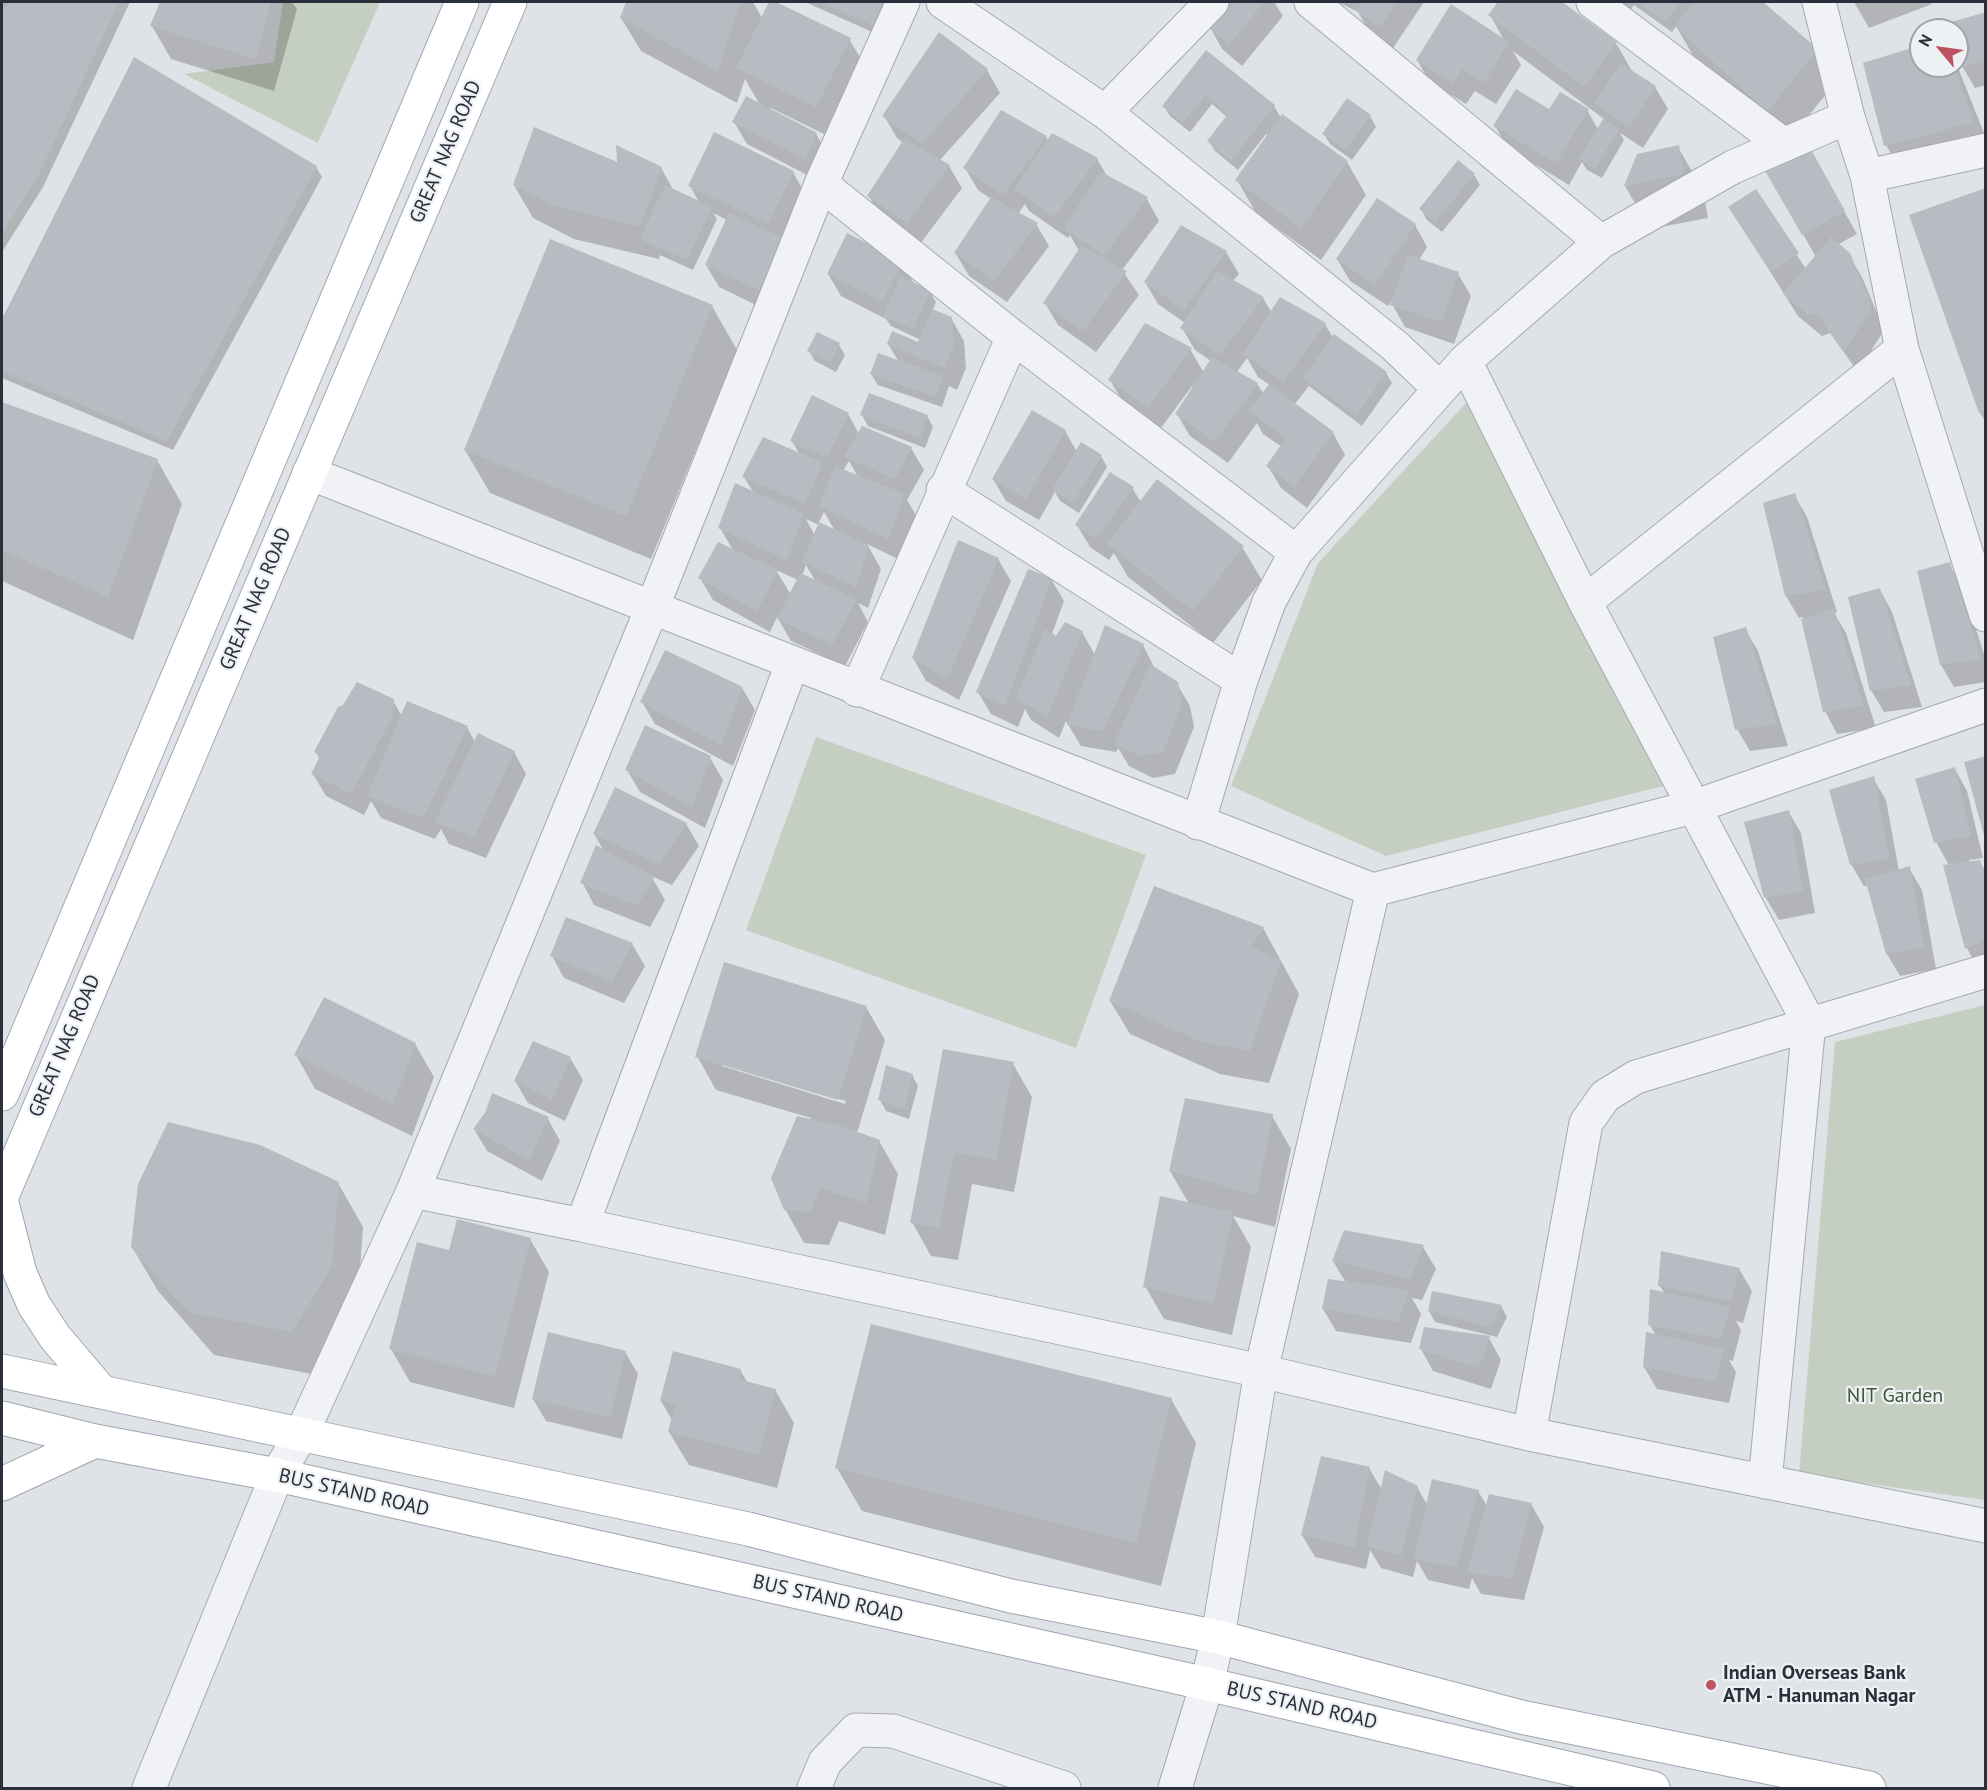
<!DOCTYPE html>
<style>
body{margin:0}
#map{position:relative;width:1987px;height:1790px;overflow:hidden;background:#dfe2e6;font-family:"PT Sans",sans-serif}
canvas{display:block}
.frame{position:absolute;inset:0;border:3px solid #2a303b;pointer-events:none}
.north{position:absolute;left:1909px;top:18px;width:60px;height:60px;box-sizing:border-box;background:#eef1f4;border:2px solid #a0a4aa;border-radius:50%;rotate:299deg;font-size:16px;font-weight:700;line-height:24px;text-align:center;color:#2a303b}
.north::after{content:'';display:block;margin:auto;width:21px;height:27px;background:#bd5262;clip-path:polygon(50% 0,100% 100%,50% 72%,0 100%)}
</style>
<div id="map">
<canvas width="1987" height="1790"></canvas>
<div class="frame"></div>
<div class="north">N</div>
</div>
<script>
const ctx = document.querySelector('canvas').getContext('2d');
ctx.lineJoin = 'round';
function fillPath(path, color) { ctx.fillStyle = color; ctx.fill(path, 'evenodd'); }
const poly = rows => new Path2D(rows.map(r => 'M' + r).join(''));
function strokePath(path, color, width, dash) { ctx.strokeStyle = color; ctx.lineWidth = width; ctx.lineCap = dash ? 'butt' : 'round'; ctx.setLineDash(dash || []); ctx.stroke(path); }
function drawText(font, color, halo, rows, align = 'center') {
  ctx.font = font + ' "PT Sans",sans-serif'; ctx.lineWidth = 4.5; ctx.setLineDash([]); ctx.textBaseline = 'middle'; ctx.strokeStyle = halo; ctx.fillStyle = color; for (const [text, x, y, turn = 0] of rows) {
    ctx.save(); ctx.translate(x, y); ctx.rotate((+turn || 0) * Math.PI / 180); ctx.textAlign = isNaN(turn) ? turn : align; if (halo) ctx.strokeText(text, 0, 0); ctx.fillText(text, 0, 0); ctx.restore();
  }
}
fillPath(poly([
 [283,2,380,2,318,143,184,74,274,62],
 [1468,401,1663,786,1386,856,1231,786,1318,563],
 [816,737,1146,855,1076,1048,746,930],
 [1985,1005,1985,1500,1799,1474,1835,1042]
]), '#c5cfc1');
fillPath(poly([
 [2,2,130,2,43,187,2,252],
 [162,2,292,2,297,9,274,91,171,59,152,26],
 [628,2,753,2,762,18,773,2,849,39,869,72,836,140,771,108,769,110,816,134,829,157,817,180,747,144,734,122,760,105,745,79,737,103,641,51,621,18],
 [805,2,894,2,879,35],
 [1231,2,1274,2,1283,16,1242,66,1222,49,1210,27],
 [1338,2,1424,2,1393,48,1370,33,1358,12],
 [1499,2,1559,2,1616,43,1633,73,1655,87,1668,109,1643,148,1620,133,1624,140,1602,178,1587,170,1582,162,1569,185,1508,148,1495,126,1550,111,1587,110,1598,129,1604,119,1513,51,1521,65,1496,104,1475,91,1466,104,1430,82,1417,60,1504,40,1490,15],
 [1603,2,1761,2,1816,50,1835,83,1786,144,1695,59,1676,26,1672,32,1634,5,1625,17],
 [1854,2,1931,2,1932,4,1869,28],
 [1986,14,1986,85,1975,88,1962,66,1957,48,1957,30,1952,30],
 [940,34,987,70,1000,93,940,160,949,166,962,188,920,244,881,218,869,196,903,143,897,138,884,116],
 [1921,47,1921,66,1957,65,1986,138,1905,178,1886,145],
 [1206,52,1274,106,1281,118,1282,116,1347,162,1366,195,1321,260,1256,213,1237,180,1268,136,1266,134,1238,170,1215,151,1209,141,1227,117,1212,104,1190,132,1170,116,1164,106],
 [134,59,316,167,322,177,173,450,2,378,2,322],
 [1370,116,1376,127,1352,160,1330,144,1324,134],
 [1046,137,1048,141,1097,159,1107,176,1147,199,1159,221,1122,270,1139,295,1096,352,1058,325,1045,303,1079,251,1070,235,1068,238,1029,211,1025,204,1018,214,1036,224,1049,246,1007,302,969,276,956,254,991,199,978,190,965,168],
 [1807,146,1857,234,1837,245,1848,254,1862,277,1884,330,1858,372,1830,333,1822,336,1798,316,1730,208,1755,191,1806,269,1816,257,1766,169],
 [1678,147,1703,191,1708,218,1650,229,1625,186,1638,155],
 [618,164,661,168,674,191,700,204,690,186,793,172,805,194,775,314,719,287,706,265,727,220,713,213,717,219,693,270,660,255,659,259,574,239,533,218,514,185],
 [1474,175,1480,185,1442,232,1427,220,1421,209],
 [1986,189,1986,422,1980,413],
 [1415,225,1427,247,1419,260,1458,274,1471,296,1454,344,1405,327,1391,302,1388,306,1350,281,1337,259],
 [1226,252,1239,274,1233,281,1263,298,1272,313,1281,299,1325,324,1333,338,1386,373,1392,383,1362,426,1309,386,1294,405,1333,433,1345,455,1307,508,1281,488,1268,466,1282,447,1263,434,1257,423,1228,463,1190,436,1177,414,1194,387,1192,386,1161,428,1123,402,1110,380,1190,349,1204,373,1211,361,1195,350,1182,328,1185,323,1158,304,1145,282],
 [1247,358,1258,377,1270,385,1264,394,1257,384,1237,372],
 [901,262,915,285,930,292,936,302,932,311,951,318,964,341,966,368,957,390,949,386,942,407,878,385,871,374,899,362,888,344,919,344,921,340,891,326,886,319,841,296,828,274],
 [712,306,737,350,651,559,490,493,465,450],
 [839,345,845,355,836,372,815,361,809,351],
 [2,403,157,460,182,504,133,640,2,581],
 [848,414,859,434,911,448,924,470,907,500,917,517,900,560,867,544,881,569,868,608,858,603,868,622,845,666,791,641,777,617,770,632,713,600,700,578,733,550,720,528,753,492,744,477,800,455,792,441],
 [849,461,858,477,843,471],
 [824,512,835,531,818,524],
 [806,519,819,525,815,536],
 [806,565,816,582,802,576],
 [776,570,798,580,791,595],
 [862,415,927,416,933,427,925,448,868,426],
 [1065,431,1077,452,1101,456,1107,467,1079,513,1060,501,1055,492,1039,520,1006,501,993,479],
 [1132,488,1141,502,1242,547,1262,580,1213,643,1128,577,1114,553,1109,560,1090,547,1077,525],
 [1794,495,1807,517,1837,612,1834,613,1846,633,1876,728,1837,734,1825,711,1803,617,1799,618,1786,596],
 [998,559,1011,581,959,700,926,681,913,658],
 [1949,564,1962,586,1986,660,1986,682,1954,687,1941,665],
 [1051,579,1064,601,1052,634,1056,638,1082,632,1095,655,1143,645,1155,669,1177,684,1190,706,1194,727,1175,774,1153,778,1129,766,1118,748,1116,752,1081,746,1066,721,1059,738,1031,720,1025,709,1018,727,991,714,978,692],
 [1880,590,1892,612,1922,707,1884,712,1871,690],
 [1745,629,1758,651,1788,746,1750,751,1737,729],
 [742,688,755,710,733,766,655,724,642,702],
 [393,701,402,716,467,727,475,742,514,752,526,774,486,858,449,844,441,829,435,839,381,818,371,801,364,815,326,796,313,774,320,760,316,752],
 [710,758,723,780,705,828,640,792,627,770],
 [1955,769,1967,791,1983,858,1969,860,1970,863,1979,861,1986,872,1986,967,1979,970,1967,948,1949,865,1936,842],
 [1873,778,1886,800,1899,871,1909,868,1922,890,1936,969,1900,976,1887,954,1868,886,1864,886,1851,864],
 [1788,811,1801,833,1815,913,1779,920,1766,898],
 [686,824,699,846,672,885,651,876,665,900,650,927,594,905,582,882,604,851,594,834],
 [1263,928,1299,994,1269,1083,1220,1074,1130,1034,1110,1001],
 [632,944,645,966,624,1003,564,978,552,956],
 [866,1007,885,1040,857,1133,879,1141,898,1174,885,1235,839,1221,829,1245,804,1243,785,1209,811,1118,716,1090,697,1056],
 [722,1063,846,1101,845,1104,722,1066],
 [415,1044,434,1077,412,1136,315,1089,296,1055],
 [944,1051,1013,1064,1032,1097,1014,1192,972,1184,958,1260,931,1256,912,1222],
 [570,1058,583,1080,565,1121,528,1103,515,1081],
 [912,1075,918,1086,909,1119,886,1111,880,1100],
 [486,1114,548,1119,560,1141,542,1181,487,1151,474,1129],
 [1272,1116,1291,1149,1275,1227,1233,1216,1251,1247,1232,1335,1164,1319,1145,1286,1189,1204,1170,1171],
 [338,1183,363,1227,357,1310,317,1375,214,1355,158,1291,132,1247],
 [530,1239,549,1272,514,1408,410,1382,391,1349,450,1252],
 [1423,1247,1436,1269,1422,1300,1412,1298,1421,1314,1411,1343,1336,1331,1323,1309,1346,1283,1333,1261],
 [1739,1269,1752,1291,1743,1323,1736,1321,1741,1330,1733,1361,1729,1360,1736,1372,1729,1403,1657,1389,1644,1367,1656,1336,1650,1325,1665,1294,1660,1286],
 [1433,1292,1501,1306,1507,1317,1497,1337,1435,1322,1429,1311],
 [1489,1338,1501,1360,1491,1389,1433,1371,1421,1349],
 [625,1352,638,1374,622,1439,546,1421,533,1399],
 [740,1370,748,1383,775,1390,794,1423,777,1488,689,1465,669,1432,672,1420,661,1401],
 [1171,1399,1196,1443,1161,1586,862,1511,837,1468],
 [1369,1468,1382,1490,1417,1487,1428,1506,1478,1491,1487,1506,1531,1504,1544,1527,1524,1600,1481,1594,1472,1578,1469,1589,1428,1580,1417,1561,1413,1577,1381,1568,1370,1550,1366,1569,1315,1557,1302,1535]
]), '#0003');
fillPath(poly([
 [9,2,119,2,38,176,2,233,2,14],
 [160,2,271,2,256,59,150,26],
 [626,2,740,2,718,71,620,18],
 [769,2,776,2,851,38,816,107,736,68],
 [820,2,883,2,873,25],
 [1229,2,1264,2,1229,45,1208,27],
 [1362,2,1397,2,1380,27,1356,11],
 [1498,2,1562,2,1617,42,1584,87,1488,15],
 [1637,2,1680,2,1666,22],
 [1693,2,1763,2,1818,49,1767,112,1675,26],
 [1451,4,1509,42,1484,83,1462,69,1453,83,1416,60],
 [1986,12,1986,59,1961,67,1957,53,1957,30,1950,30,1948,23],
 [939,32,988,69,922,144,882,116],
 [1921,45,1921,66,1953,66,1974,122,1884,146,1863,63],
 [1206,50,1275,105,1231,161,1207,141,1228,114,1205,95,1183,123,1162,106],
 [134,57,317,166,167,441,2,371,2,319],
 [1620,63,1656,86,1630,127,1594,104],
 [1516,89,1549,109,1560,92,1589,109,1556,163,1493,126],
 [746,96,817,133,805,159,732,122],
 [1347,98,1371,115,1346,150,1322,134],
 [1001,110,1047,136,1003,195,963,168],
 [1282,114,1348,161,1301,228,1235,180],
 [1603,119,1619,129,1595,169,1579,159],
 [534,127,617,162,616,145,662,167,640,226,554,206,513,185],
 [714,132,794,171,768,224,688,186],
 [1052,133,1098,158,1054,217,1014,189],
 [904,139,950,165,907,223,867,196],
 [1808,144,1845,211,1802,235,1764,169],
 [1679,145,1684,174,1624,186,1637,154],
 [1458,160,1475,174,1435,222,1419,209],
 [1101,172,1148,197,1104,256,1064,228],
 [665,185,712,207,687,260,640,239],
 [1986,188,1986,411,1979,413,1909,215],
 [1756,189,1799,253,1771,272,1728,207],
 [991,197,1038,223,994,281,954,253],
 [1377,198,1416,224,1375,285,1336,259],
 [729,213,787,240,763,292,705,265],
 [1181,225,1227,251,1184,310,1144,282],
 [847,233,903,261,882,302,827,274],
 [1831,237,1850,253,1872,307,1844,352,1816,312,1808,315,1783,294],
 [550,239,713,305,626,516,464,450],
 [1081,246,1127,271,1083,331,1043,303],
 [1408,255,1459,272,1441,322,1390,305],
 [1217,271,1264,297,1220,355,1180,328],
 [900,277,931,290,913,329,883,316],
 [1280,297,1326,323,1283,382,1243,354],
 [932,309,952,317,954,345,944,368,887,344,892,331,918,342],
 [1145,323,1192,348,1148,407,1108,380],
 [817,332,840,343,830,363,807,351],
 [1334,334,1387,372,1356,416,1303,378],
 [878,353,943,376,936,397,870,374],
 [1212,357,1258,383,1215,442,1175,414],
 [1269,384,1334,432,1294,487,1266,466,1286,438,1249,411],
 [869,393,928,415,920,438,860,415],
 [812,395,849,413,827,458,790,441],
 [2,402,158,459,108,597,2,550],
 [1032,410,1066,430,1026,499,992,479],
 [862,426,912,447,895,479,844,457],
 [763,437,823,463,805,503,742,477],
 [1081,442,1102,455,1073,503,1052,490],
 [835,466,905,494,888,539,819,506],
 [1110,472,1134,487,1096,539,1075,525],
 [1157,479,1244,546,1193,611,1107,544],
 [735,483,804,514,787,560,718,528],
 [1795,493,1826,590,1785,596,1763,503],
 [819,522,869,546,856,587,802,562],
 [958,540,999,558,947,679,912,658],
 [718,542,778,570,757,611,698,578],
 [1950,562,1981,659,1940,665,1917,571],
 [1028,569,1052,578,1005,706,976,692],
 [800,573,857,599,832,645,777,619],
 [1880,588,1911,685,1870,691,1848,597],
 [1834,609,1864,706,1823,712,1801,619],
 [1065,622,1083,631,1047,717,1016,698,1045,629,1056,636],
 [1105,625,1144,644,1103,731,1067,725],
 [1746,627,1777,724,1735,730,1713,637],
 [665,650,743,687,721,745,640,702],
 [1150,664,1178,682,1182,704,1163,752,1140,756,1114,744],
 [357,682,394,699,393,716,351,794,311,774,320,756,314,752,338,707,343,705],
 [407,701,468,726,423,818,367,796],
 [645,725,711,756,692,807,625,770],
 [478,733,515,751,474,837,435,822],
 [1986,756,1986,839,1985,839,1964,762],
 [1955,767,1971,836,1934,843,1915,779],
 [1874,776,1889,858,1850,865,1829,790],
 [615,787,687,823,659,864,593,834],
 [1789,810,1803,891,1764,898,1744,822],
 [596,845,654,877,637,906,580,883],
 [1980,860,1986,878,1986,940,1965,949,1943,865],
 [1910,866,1924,947,1886,954,1865,879],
 [1154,886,1264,927,1251,947,1281,960,1250,1051,1199,1041,1109,1001],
 [566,917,633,943,612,982,550,956],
 [724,962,867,1006,838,1100,695,1057],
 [324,997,416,1043,393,1104,294,1055],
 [533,1041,571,1057,552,1100,514,1081],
 [943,1049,1014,1062,996,1160,954,1152,939,1228,910,1223],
 [886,1065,913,1074,904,1109,878,1100],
 [492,1093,549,1117,529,1160,473,1129,485,1113],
 [1185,1098,1273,1114,1257,1195,1169,1171],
 [797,1116,841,1126,880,1140,866,1203,820,1188,810,1212,784,1210,771,1178],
 [168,1122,260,1145,339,1182,332,1266,292,1332,188,1312,131,1247,138,1184],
 [1160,1196,1233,1212,1214,1303,1143,1287],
 [457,1219,531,1238,495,1376,389,1349,417,1242,449,1250],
 [1344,1230,1424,1245,1410,1279,1332,1261],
 [1661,1251,1740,1268,1731,1301,1658,1286],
 [1328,1279,1409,1290,1398,1322,1322,1309],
 [1650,1289,1730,1307,1721,1339,1648,1325],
 [1432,1291,1502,1305,1491,1327,1428,1311],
 [871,1324,1172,1398,1136,1543,835,1468],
 [1424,1327,1490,1336,1479,1368,1419,1349],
 [548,1332,626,1351,610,1418,532,1399],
 [1646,1332,1724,1349,1716,1382,1643,1367],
 [673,1351,741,1369,738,1379,776,1389,759,1455,668,1432,675,1405,660,1401],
 [1321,1456,1370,1467,1354,1548,1301,1535],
 [1385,1470,1418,1486,1401,1556,1367,1546],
 [1432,1479,1479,1490,1456,1567,1414,1559],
 [1489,1494,1532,1503,1512,1578,1467,1573]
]), '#b7bbc2');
const minor = poly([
 [943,2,1105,112,1395,346,1440,389],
 [1311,2,1601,242],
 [1593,2,1784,145],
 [1819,2,1848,117,1867,176,1902,349,1986,615],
 [1105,112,1212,2],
 [1867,176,1986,150],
 [821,184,1013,337,1296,552],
 [1465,361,1585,602,1809,1023,1765,1482],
 [309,473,1373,890,1696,806,1986,705],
 [943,490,1241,680],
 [1585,602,1902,349],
 [857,690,1013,337],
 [1198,823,1241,680,1269,602,1296,552,1465,361,1601,242,1733,167,1848,117],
 [413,1191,582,1225,792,664],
 [582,1225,1261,1371,1529,1434,1986,1526],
 [1529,1434,1586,1123,1605,1096,1636,1077,1986,971],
 [149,1788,277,1475,301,1435,413,1191,652,608,821,184,903,2],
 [814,1788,825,1762,856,1730,893,1731,1064,1788],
 [1175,1788,1207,1684,1218,1637,1261,1371,1373,890]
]);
const major = poly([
 [2,1094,462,2],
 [2,1196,510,2],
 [2,1203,20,1273,34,1305,55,1337,100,1390],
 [2,1371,748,1529,1011,1596,1218,1637,1521,1717,1869,1788],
 [2,1418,95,1441,277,1475,1207,1684,1653,1788],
 [2,1484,95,1441]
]);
strokePath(minor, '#a5a9af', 35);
strokePath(major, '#a0a6b0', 35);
strokePath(minor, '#f1f2f5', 33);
strokePath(major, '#fff', 33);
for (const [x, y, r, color] of [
 [1711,1685,6,"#bd5262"]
]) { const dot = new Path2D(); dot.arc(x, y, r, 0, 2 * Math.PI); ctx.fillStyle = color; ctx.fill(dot); strokePath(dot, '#eef1f4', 2); }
drawText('20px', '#2a303b', '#eef1f4', [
 ["GREAT NAG ROAD",446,152,-67],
 ["GREAT NAG ROAD",256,599,-67],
 ["GREAT NAG ROAD",65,1046,-67],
 ["BUS STAND ROAD",354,1493,13],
 ["BUS STAND ROAD",828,1599,13],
 ["BUS STAND ROAD",1302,1706,13]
]);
drawText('20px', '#3e5539', '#eef1f4', [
 ["NIT Garden",1895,1396]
]);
drawText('bold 20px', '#2a303b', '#eef1f4', [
 ["Indian Overseas Bank",1723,1673],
 ["ATM - Hanuman Nagar",1723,1696]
], 'left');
</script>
